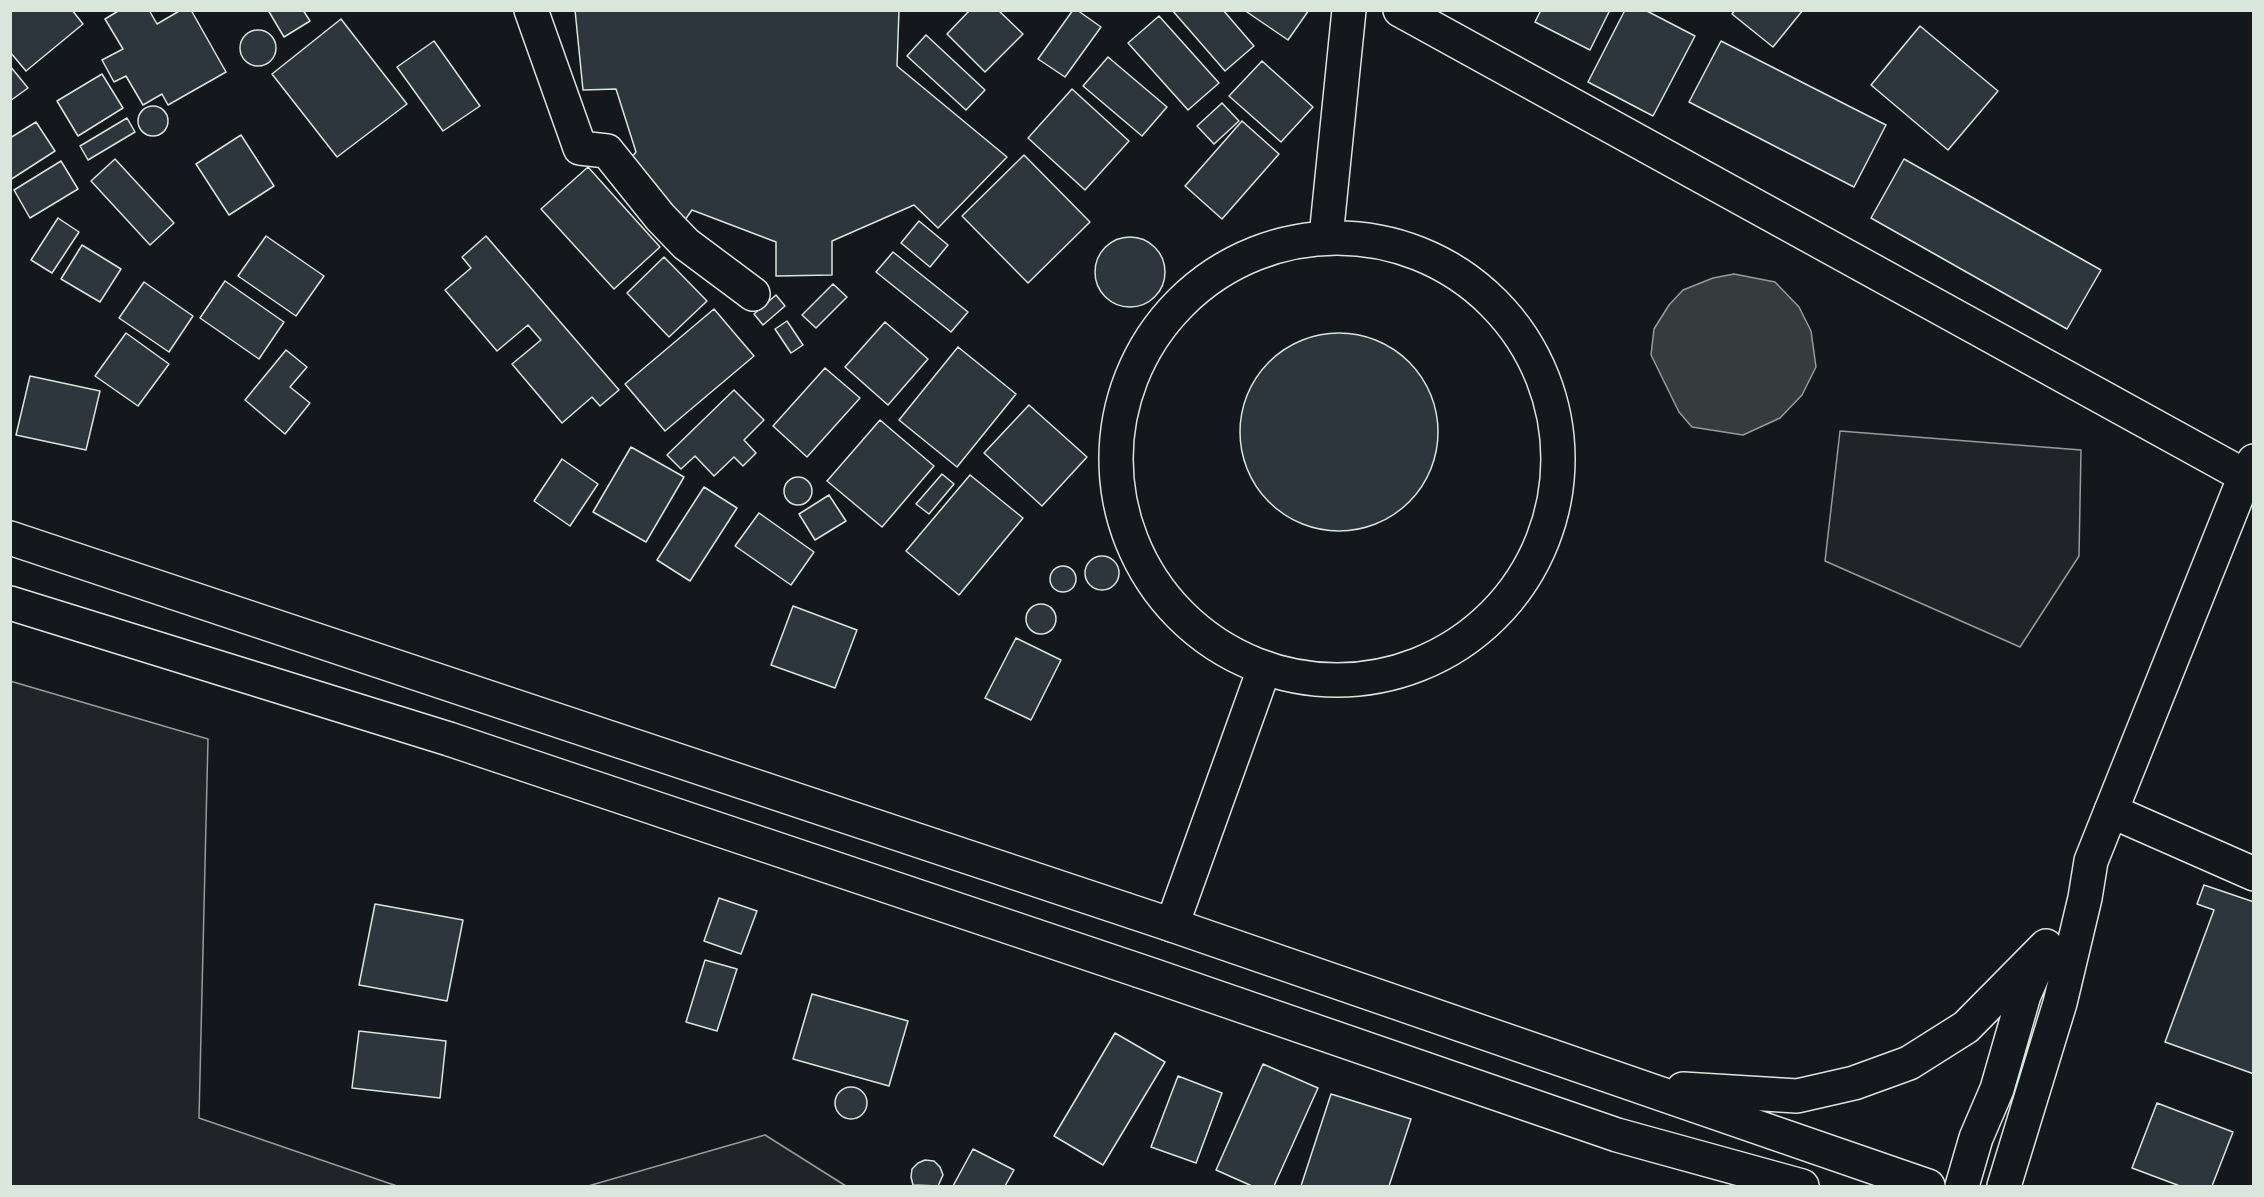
<!DOCTYPE html>
<style>
body{margin:0}
#map{position:relative;width:2264px;height:1197px;overflow:hidden;background:#14181c;font-family:"IBM Plex Sans",sans-serif}
canvas{display:block}
.frame{position:absolute;inset:0;border:12px solid #d8e6dc;pointer-events:none}
</style>
<div id="map">
<canvas width="2264" height="1197"></canvas>
<div class="frame"></div>
</div>
<script>
const ctx = document.querySelector('canvas').getContext('2d');
ctx.lineJoin = 'round';
function fillPath(path, color) { ctx.fillStyle = color; ctx.fill(path, 'evenodd'); }
const poly = rows => new Path2D(rows.map(r => 'M' + r).join(''));
function strokePath(path, color, width, dash) { ctx.strokeStyle = color; ctx.lineWidth = width; ctx.lineCap = dash ? 'butt' : 'round'; ctx.setLineDash(dash || []); ctx.stroke(path); }
const green = poly([
 [1840,431,2081,450,2079,556,2020,647,1825,561,1840,431],
 [10,681,208,739,199,1118,397,1186,11,1186,10,681],
 [765,1135,846,1186,588,1186,765,1135]
]);
fillPath(green, '#202428');
strokePath(green, '#939e99', 1.5);
const water = poly([
 [1734,274,1775,282,1799,307,1811,331,1816,367,1802,395,1780,418,1743,435,1692,427,1679,412,1651,355,1654,329,1669,305,1683,290,1713,278,1734,274]
]);
fillPath(water, '#363b3e');
strokePath(water, '#939e99', 1.5);
const building = poly([
 [10,10,72,10,83,24,26,71,10,52,10,10],
 [120,10,149,10,157,24,181,10,191,10,226,72,168,105,162,94,143,105,126,76,114,82,102,60,123,49,105,19,120,10],
 [268,10,303,10,310,21,284,37,268,10],
 [575,10,899,10,897,66,1007,157,938,228,914,205,832,241,832,275,776,276,776,242,692,210,682,224,627,163,636,152,616,89,583,90,575,10],
 [970,10,998,10,1023,34,985,72,947,34,970,10],
 [1073,10,1077,10,1101,27,1065,77,1038,59,1073,10],
 [1172,10,1223,10,1254,46,1225,71,1172,10],
 [1244,10,1309,10,1288,40,1244,10],
 [1541,10,1610,10,1590,50,1535,22,1541,10],
 [1625,10,1645,10,1695,36,1653,116,1588,82,1625,10],
 [1735,10,1803,10,1773,47,1732,14,1735,10],
 [1159,16,1219,83,1188,110,1128,43,1159,16],
 [341,19,407,104,337,157,272,74,341,19],
 [1920,26,1998,91,1948,150,1871,85,1920,26],
 '240 48a18 18 0 1 1 36 0a18 18 0 1 1-36 0Z',
 [926,35,985,90,966,110,907,56,926,35],
 [434,41,480,106,443,131,397,67,434,41],
 [1721,41,1886,125,1854,187,1689,102,1721,41],
 [1108,57,1167,107,1142,136,1083,86,1108,57],
 [1262,61,1313,107,1281,142,1229,96,1262,61],
 [10,66,28,88,10,101,10,66],
 [102,74,123,108,78,136,57,101,102,74],
 [1072,89,1129,141,1085,190,1028,138,1072,89],
 [1222,103,1239,121,1214,144,1197,126,1222,103],
 '138 121a15 15 0 1 1 30 0a15 15 0 1 1-30 0Z',
 [127,118,135,132,88,160,80,146,127,118],
 [1242,121,1279,154,1222,219,1185,186,1242,121],
 [36,122,55,151,10,180,10,138,36,122],
 [241,135,274,186,229,215,196,164,241,135],
 [1024,155,1090,222,1028,283,962,216,1024,155],
 [115,159,174,223,150,245,91,181,115,159],
 [1904,159,2101,270,2067,329,1871,218,1904,159],
 [61,161,78,189,30,218,14,190,61,161],
 [588,167,660,247,614,289,541,209,588,167],
 [58,218,79,232,52,273,31,260,58,218],
 [919,221,948,245,930,267,901,243,919,221],
 [266,236,324,276,296,316,238,276,266,236],
 [486,236,619,390,600,406,592,397,562,423,512,364,541,340,528,325,497,351,445,290,471,268,462,257,486,236],
 '1095 272a35 35 0 1 1 70 0a35 35 0 1 1-70 0Z',
 [82,245,121,269,100,302,61,279,82,245],
 [893,252,968,312,951,332,876,272,893,252],
 [664,257,707,301,669,337,627,293,664,257],
 [225,281,284,322,259,359,200,318,225,281],
 [144,282,193,316,169,352,119,318,144,282],
 [833,284,847,297,816,328,802,315,833,284],
 [776,295,785,306,763,325,754,314,776,295],
 [714,309,754,356,665,431,625,384,714,309],
 [787,321,803,345,791,353,775,329,787,321],
 [885,322,928,359,888,405,845,367,885,322],
 '1240 432a99 99 0 1 1 198 0a99 99 0 1 1-198 0Z',
 [126,333,169,364,138,406,95,376,126,333],
 [958,347,1016,394,957,467,899,420,958,347],
 [286,350,307,367,290,387,310,403,285,434,245,400,286,350],
 [825,368,860,398,807,457,773,426,825,368],
 [30,376,100,391,86,450,16,435,30,376],
 [734,390,764,420,744,440,756,453,743,466,734,457,714,476,695,456,681,469,667,455,734,390],
 [1029,405,1087,457,1042,506,984,453,1029,405],
 [880,420,934,466,882,527,827,481,880,420],
 [631,447,684,477,646,542,593,512,631,447],
 [562,459,598,484,570,526,534,501,562,459],
 [942,474,954,484,929,514,916,504,942,474],
 [970,475,1023,518,959,595,906,551,970,475],
 '784 491a14 14 0 1 1 28 0a14 14 0 1 1-28 0Z',
 [704,487,737,508,690,581,657,560,704,487],
 [829,495,846,521,815,540,799,514,829,495],
 [759,513,814,552,791,585,735,546,759,513],
 '1085 573a17 17 0 1 1 34 0a17 17 0 1 1-34 0Z',
 '1050 579a13 13 0 1 1 26 0a13 13 0 1 1-26 0Z',
 '1026 619a15 15 0 1 1 30 0a15 15 0 1 1-30 0Z',
 [793,606,857,630,835,688,771,665,793,606],
 [1016,638,1061,660,1031,720,985,698,1016,638],
 [2204,885,2254,902,2254,1074,2165,1042,2214,910,2197,904,2204,885],
 [719,898,757,911,741,954,704,941,719,898],
 [375,904,463,920,447,1001,359,985,375,904],
 [705,960,737,969,717,1031,686,1022,705,960],
 [812,994,908,1021,889,1086,793,1059,812,994],
 [359,1031,446,1041,440,1098,352,1088,359,1031],
 [1115,1033,1165,1062,1103,1165,1054,1136,1115,1033],
 [1263,1064,1318,1088,1274,1186,1252,1186,1216,1170,1263,1064],
 [1178,1076,1222,1093,1196,1163,1151,1147,1178,1076],
 '835 1103a16 16 0 1 1 32 0a16 16 0 1 1-32 0Z',
 [1331,1094,1411,1119,1389,1186,1301,1186,1331,1094],
 [2157,1103,2233,1132,2212,1186,2180,1186,2132,1168,2157,1103],
 [973,1149,1014,1170,1005,1186,953,1186,973,1149],
 [925,1160,934,1161,940,1167,943,1175,938,1186,913,1185,911,1177,912,1169,918,1163,925,1160]
]);
fillPath(building, '#2c363c');
strokePath(building, '#d8e6dc', 1.5);
const minor = poly([
 [531,10,580,148,607,151,660,217,686,244,753,294],
 [1400,10,2245,476],
 [1326,237,1349,10],
 '1116 459a221 221 0 1 1 442 0a221 221 0 1 1-442 0Z',
 [2111,811,2254,874],
 [1172,925,1264,669]
]);
const major = poly([
 [10,538,1172,925,1928,1186],
 [10,603,449,739,1152,975,1617,1135,1802,1186],
 [1683,1089,1797,1096,1854,1083,1909,1063,1966,1027,2046,946],
 [1962,1186,1976,1138,1997,1089,2024,995,2039,961],
 [2004,1186,2060,1003,2085,898,2091,861,2245,476,2254,461]
]);
strokePath(minor, '#d8e6dc', 36);
strokePath(major, '#d8e6dc', 36);
strokePath(minor, '#14181c', 33);
strokePath(major, '#14181c', 33);
</script>
